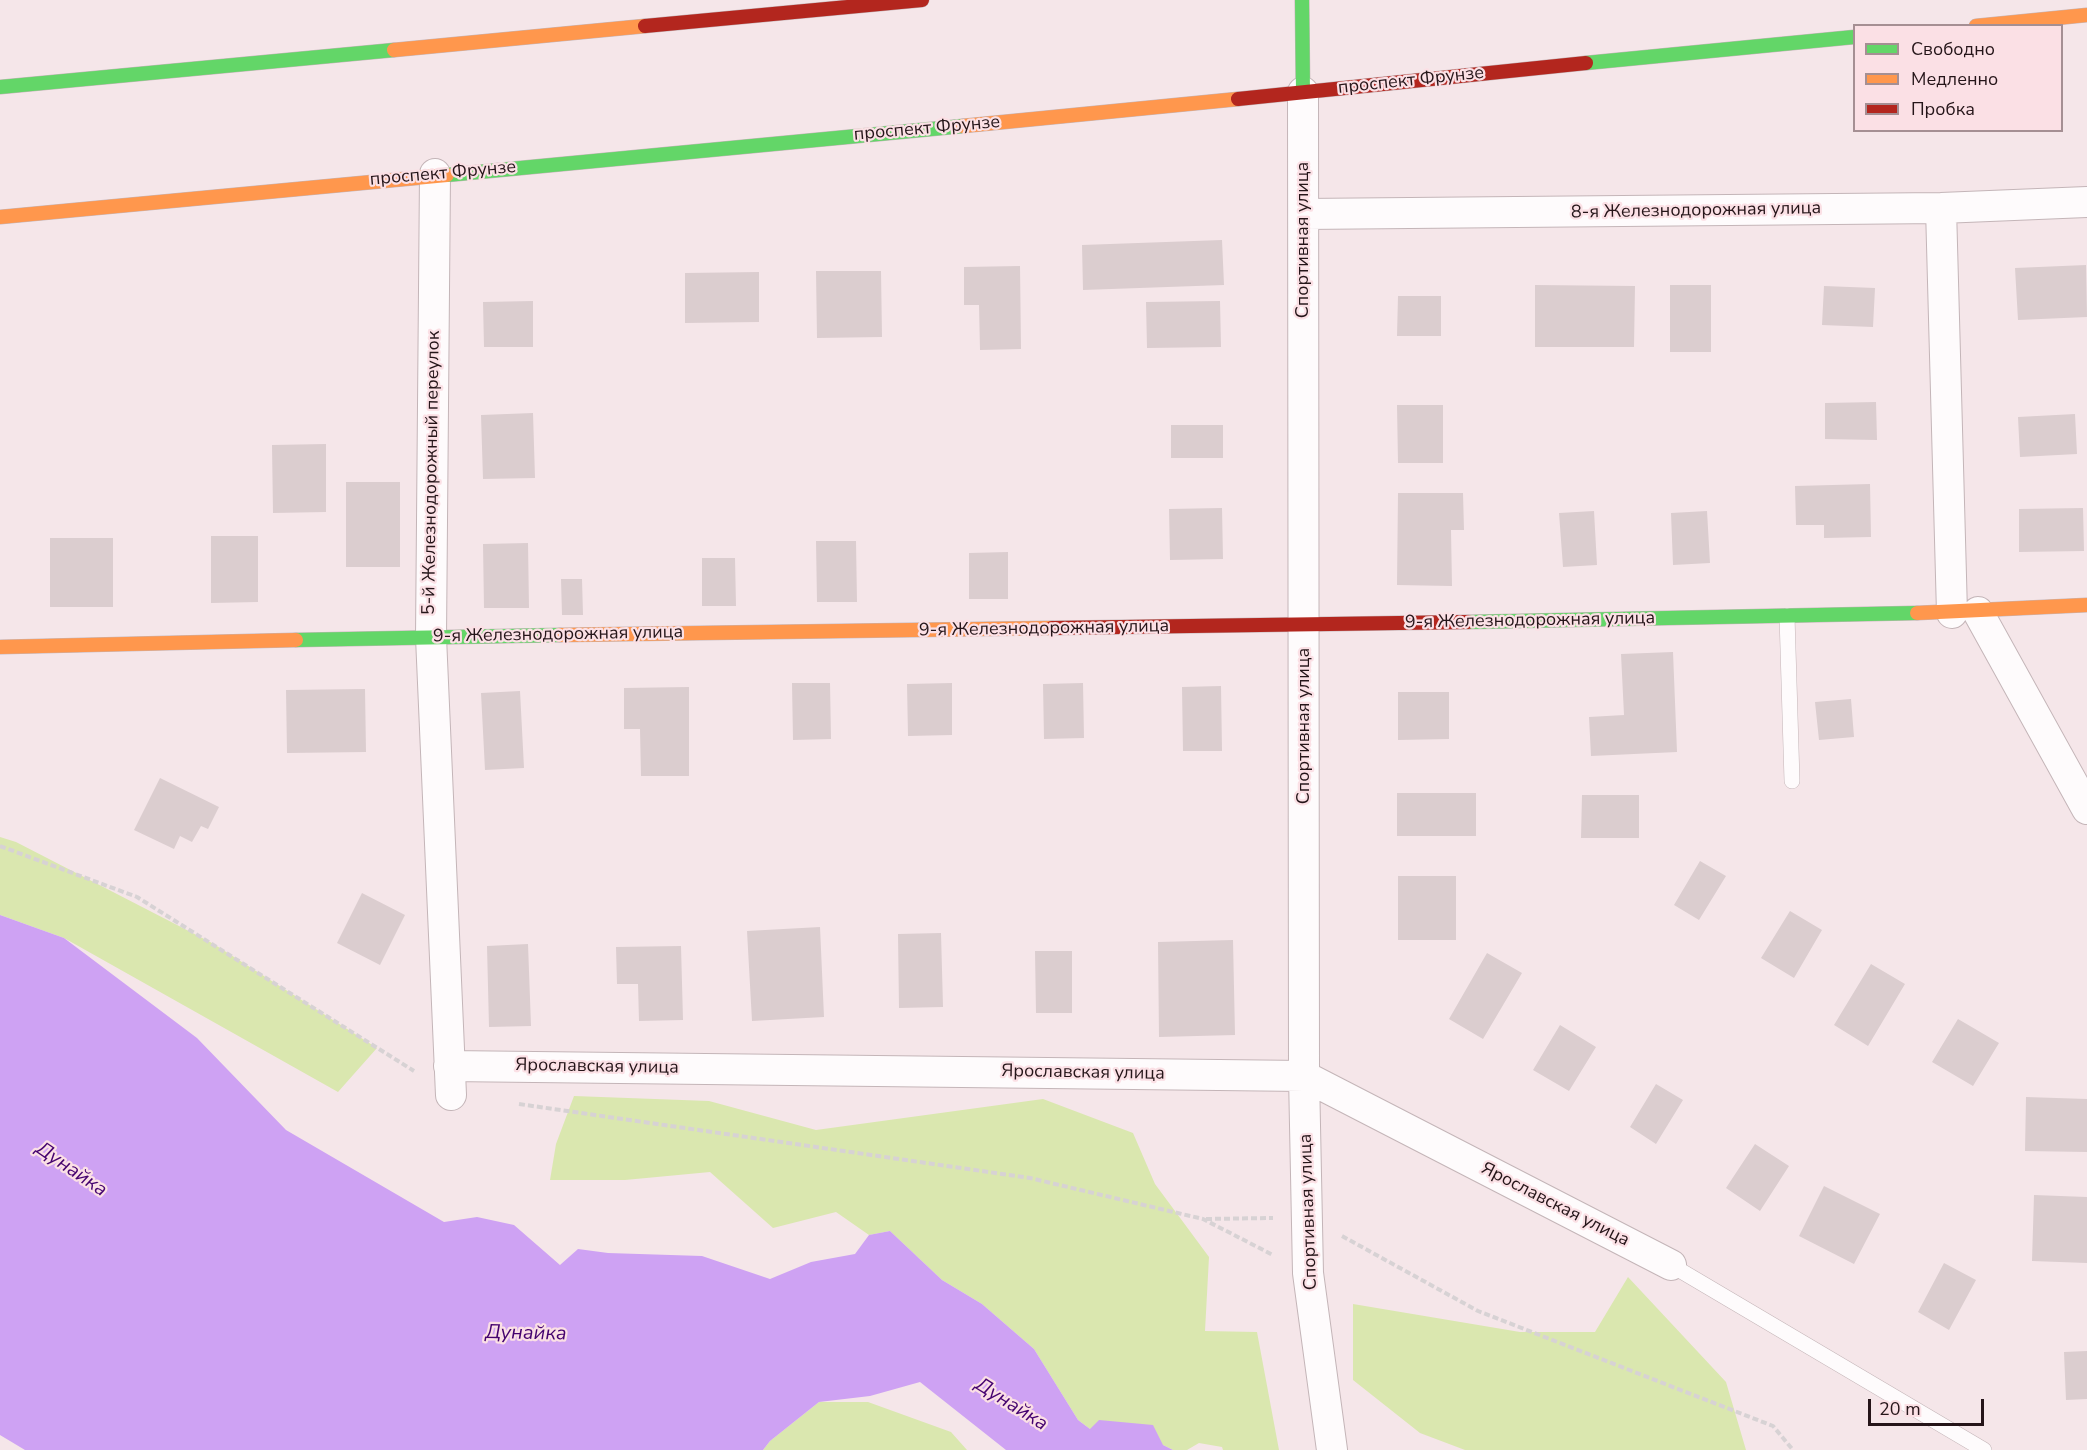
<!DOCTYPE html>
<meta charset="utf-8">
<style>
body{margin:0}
#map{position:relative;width:2087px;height:1450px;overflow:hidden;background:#f5e6e9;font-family:"Nunito Sans",sans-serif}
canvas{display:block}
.legend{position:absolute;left:1853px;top:24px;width:210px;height:108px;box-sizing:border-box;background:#fbe0e5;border:2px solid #a58f93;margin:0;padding:8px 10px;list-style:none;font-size:18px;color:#251519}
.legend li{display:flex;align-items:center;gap:12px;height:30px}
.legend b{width:30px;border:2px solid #a58f93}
.scale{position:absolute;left:1868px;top:1399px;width:116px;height:27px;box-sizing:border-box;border:3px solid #251519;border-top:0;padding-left:8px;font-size:18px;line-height:21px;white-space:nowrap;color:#251519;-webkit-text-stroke:4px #fbe0e5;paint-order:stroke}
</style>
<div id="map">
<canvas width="2087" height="1450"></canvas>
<ul class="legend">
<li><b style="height:8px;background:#63d668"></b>Свободно</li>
<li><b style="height:8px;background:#ff974d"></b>Медленно</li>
<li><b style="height:8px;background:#b3261e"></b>Пробка</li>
</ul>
<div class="scale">20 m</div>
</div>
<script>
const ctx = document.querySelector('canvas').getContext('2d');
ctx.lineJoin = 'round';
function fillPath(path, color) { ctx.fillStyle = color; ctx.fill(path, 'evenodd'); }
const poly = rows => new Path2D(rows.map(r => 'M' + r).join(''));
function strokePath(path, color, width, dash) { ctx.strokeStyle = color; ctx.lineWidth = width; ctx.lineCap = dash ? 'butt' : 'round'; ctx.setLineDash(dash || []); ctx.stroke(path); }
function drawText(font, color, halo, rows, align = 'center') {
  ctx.font = font + ' "Nunito Sans",sans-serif'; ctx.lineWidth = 4.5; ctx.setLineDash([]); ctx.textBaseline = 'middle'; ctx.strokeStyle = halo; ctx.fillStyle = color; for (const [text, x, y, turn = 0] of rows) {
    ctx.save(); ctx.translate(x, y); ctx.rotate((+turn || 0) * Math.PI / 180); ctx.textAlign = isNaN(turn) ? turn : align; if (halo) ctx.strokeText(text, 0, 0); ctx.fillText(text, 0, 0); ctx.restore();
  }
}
fillPath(poly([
 [0,837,16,842,212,943,377,1048,338,1092,64,938,0,915],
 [574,1096,709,1101,816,1130,1043,1099,1133,1133,1155,1184,1209,1257,1205,1331,1257,1332,1279,1450,1223,1450,1222,1447,1199,1443,1187,1450,1173,1450,1163,1445,1090,1429,1078,1420,1034,1349,982,1304,942,1280,890,1231,869,1235,836,1212,773,1228,710,1172,625,1180,550,1180,556,1144],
 [1628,1277,1726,1382,1746,1450,1465,1450,1420,1433,1353,1380,1353,1304,1520,1332,1595,1332],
 [819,1402,868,1402,951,1432,967,1450,763,1450,770,1441]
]), '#dae7af');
fillPath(poly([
 [0,915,64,938,197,1038,286,1130,444,1222,477,1217,514,1225,560,1265,578,1249,608,1253,702,1256,770,1279,811,1262,855,1254,869,1235,890,1231,942,1280,982,1304,1034,1349,1078,1420,1090,1429,1099,1420,1153,1425,1163,1445,1173,1450,1006,1450,920,1382,870,1396,819,1402,770,1441,763,1450,25,1450,0,1435]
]), '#cea2f3');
fillPath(poly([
 [1222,240,1224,285,1083,290,1082,245],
 [2086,265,2087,317,2018,320,2015,268],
 [1020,266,1021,349,980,350,979,305,964,305,964,267],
 [816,271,881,271,882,337,817,338],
 [759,272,759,322,685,323,685,273],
 [1535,285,1635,286,1634,347,1535,347],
 [1670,285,1711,285,1711,352,1670,352],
 [1824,286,1875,288,1873,327,1822,325],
 [1398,296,1441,296,1441,336,1397,336],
 [533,301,533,347,484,347,483,302],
 [1220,301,1221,347,1147,348,1146,302],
 [1876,402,1877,440,1825,439,1825,403],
 [1397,405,1443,405,1443,463,1398,463],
 [533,413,535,478,483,479,481,415],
 [2075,414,2077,454,2020,457,2018,417],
 [1171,425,1223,425,1223,458,1171,458],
 [326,444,326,512,273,513,272,445],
 [346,482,400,482,400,567,346,567],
 [1870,484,1871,537,1824,538,1824,525,1796,525,1795,486],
 [1398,493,1463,493,1464,530,1451,530,1452,586,1397,585],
 [1222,508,1223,559,1170,560,1169,509],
 [2083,508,2084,551,2019,552,2019,509],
 [1594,511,1597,565,1563,567,1559,513],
 [1707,511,1710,563,1673,565,1671,513],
 [211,536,258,536,258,602,211,603],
 [50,538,113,538,113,607,50,607],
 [816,541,856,541,857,602,817,602],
 [528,543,529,608,484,608,483,544],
 [1008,552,1008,599,969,599,969,553],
 [702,558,735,558,736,606,702,606],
 [561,579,582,579,583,615,562,615],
 [1673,652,1677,752,1591,756,1589,717,1624,715,1621,654],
 [792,683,830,683,831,739,793,740],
 [952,683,952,735,908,736,907,684],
 [1083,683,1084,738,1044,739,1043,684],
 [1221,686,1222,751,1183,751,1182,687],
 [689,687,689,776,641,776,640,729,624,729,624,688],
 [365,689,366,752,287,753,286,690],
 [520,691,524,768,485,770,481,693],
 [1398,692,1449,692,1449,739,1398,740],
 [1851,699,1854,737,1819,740,1815,702],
 [160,778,219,807,208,829,201,826,192,842,180,836,174,849,134,830],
 [1397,793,1476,793,1476,836,1397,836],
 [1582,795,1639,795,1639,838,1581,838],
 [1700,861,1726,876,1699,920,1674,905],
 [1398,876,1456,876,1456,940,1398,940],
 [362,893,405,915,380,965,337,943],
 [1790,911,1822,930,1794,978,1761,958],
 [820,927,824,1017,752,1021,747,931],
 [941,933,943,1007,899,1008,898,934],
 [1233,940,1235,1035,1159,1037,1158,942],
 [528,944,531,1026,489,1027,487,946],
 [681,946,683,1020,639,1021,638,984,617,984,616,947],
 [1035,951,1072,951,1072,1013,1036,1013],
 [1487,953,1522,973,1483,1039,1449,1019],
 [1871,964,1905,984,1868,1046,1834,1025],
 [1958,1019,1999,1043,1973,1086,1932,1062],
 [1560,1025,1596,1047,1569,1091,1533,1070],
 [1656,1084,1683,1100,1656,1144,1630,1127],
 [2026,1097,2087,1099,2087,1152,2025,1151],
 [1755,1144,1789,1166,1760,1211,1726,1188],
 [1824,1186,1880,1214,1854,1264,1799,1236],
 [2034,1195,2087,1197,2087,1263,2032,1261],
 [1944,1263,1976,1280,1949,1330,1918,1312],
 [2087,1351,2087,1399,2066,1400,2064,1352]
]), '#dbcdcf');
const lane = poly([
 [1787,616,1792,781],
 [1671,1265,1984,1450]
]);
const street = poly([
 [1303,92,1304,1076,1308,1273,1332,1450],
 [435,174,431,637,451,1095],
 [1941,208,1952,613],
 [1304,214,1941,208,2087,202],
 [1978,612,2087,809],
 [449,1066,1304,1076,1671,1265]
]);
const fast = poly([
 [1302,0,1303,92],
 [1586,63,1854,37],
 [0,87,394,50],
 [447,175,963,126],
 [1468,622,1917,613],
 [296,640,560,635]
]);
const slow = poly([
 [1976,26,2087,15],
 [394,50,645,26],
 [963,126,1238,99],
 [0,217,447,175],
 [1917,613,2087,605],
 [560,635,1052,628],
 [0,647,296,640]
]);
const jam = poly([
 [645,26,922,0],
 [1238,99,1586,63],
 [1052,628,1468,622]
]);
strokePath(lane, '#c4b5b8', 16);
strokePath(street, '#c4b5b8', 32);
strokePath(fast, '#c4b5b8', 15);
strokePath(slow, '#c4b5b8', 15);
strokePath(jam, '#c4b5b8', 15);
strokePath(poly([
 [0,846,137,897,414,1071],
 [519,1104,1030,1178,1203,1219,1273,1255],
 [1206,1219,1273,1218],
 [1342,1236,1478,1311,1773,1426,1793,1450]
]), '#d7d2d4', 4, [6, 3]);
strokePath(lane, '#fefbfc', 15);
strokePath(street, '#fefbfc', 30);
strokePath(fast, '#63d668', 14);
strokePath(slow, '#ff974d', 14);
strokePath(jam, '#b3261e', 14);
drawText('18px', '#251519', '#fbe0e5', [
 ["проспект Фрунзе",1411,81,-6],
 ["проспект Фрунзе",927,129,-5],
 ["проспект Фрунзе",443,174,-5],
 ["8-я Железнодорожная улица",1696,211,-1],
 ["Спортивная улица",1304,240,-90],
 ["5-й Железнодорожный переулок",432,473,-89],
 ["9-я Железнодорожная улица",1530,621,-1],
 ["9-я Железнодорожная улица",1044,629,-1],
 ["9-я Железнодорожная улица",558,635,-1],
 ["Спортивная улица",1305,726,-90],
 ["Ярославская улица",597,1067,1],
 ["Ярославская улица",1083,1073,1],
 ["Ярославская улица",1555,1205,27],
 ["Спортивная улица",1309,1212,-92]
]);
drawText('italic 20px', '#45036f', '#fbe0e5', [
 ["Дунайка",71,1170,34],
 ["Дунайка",526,1334,1],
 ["Дунайка",1011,1405,32]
]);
</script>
